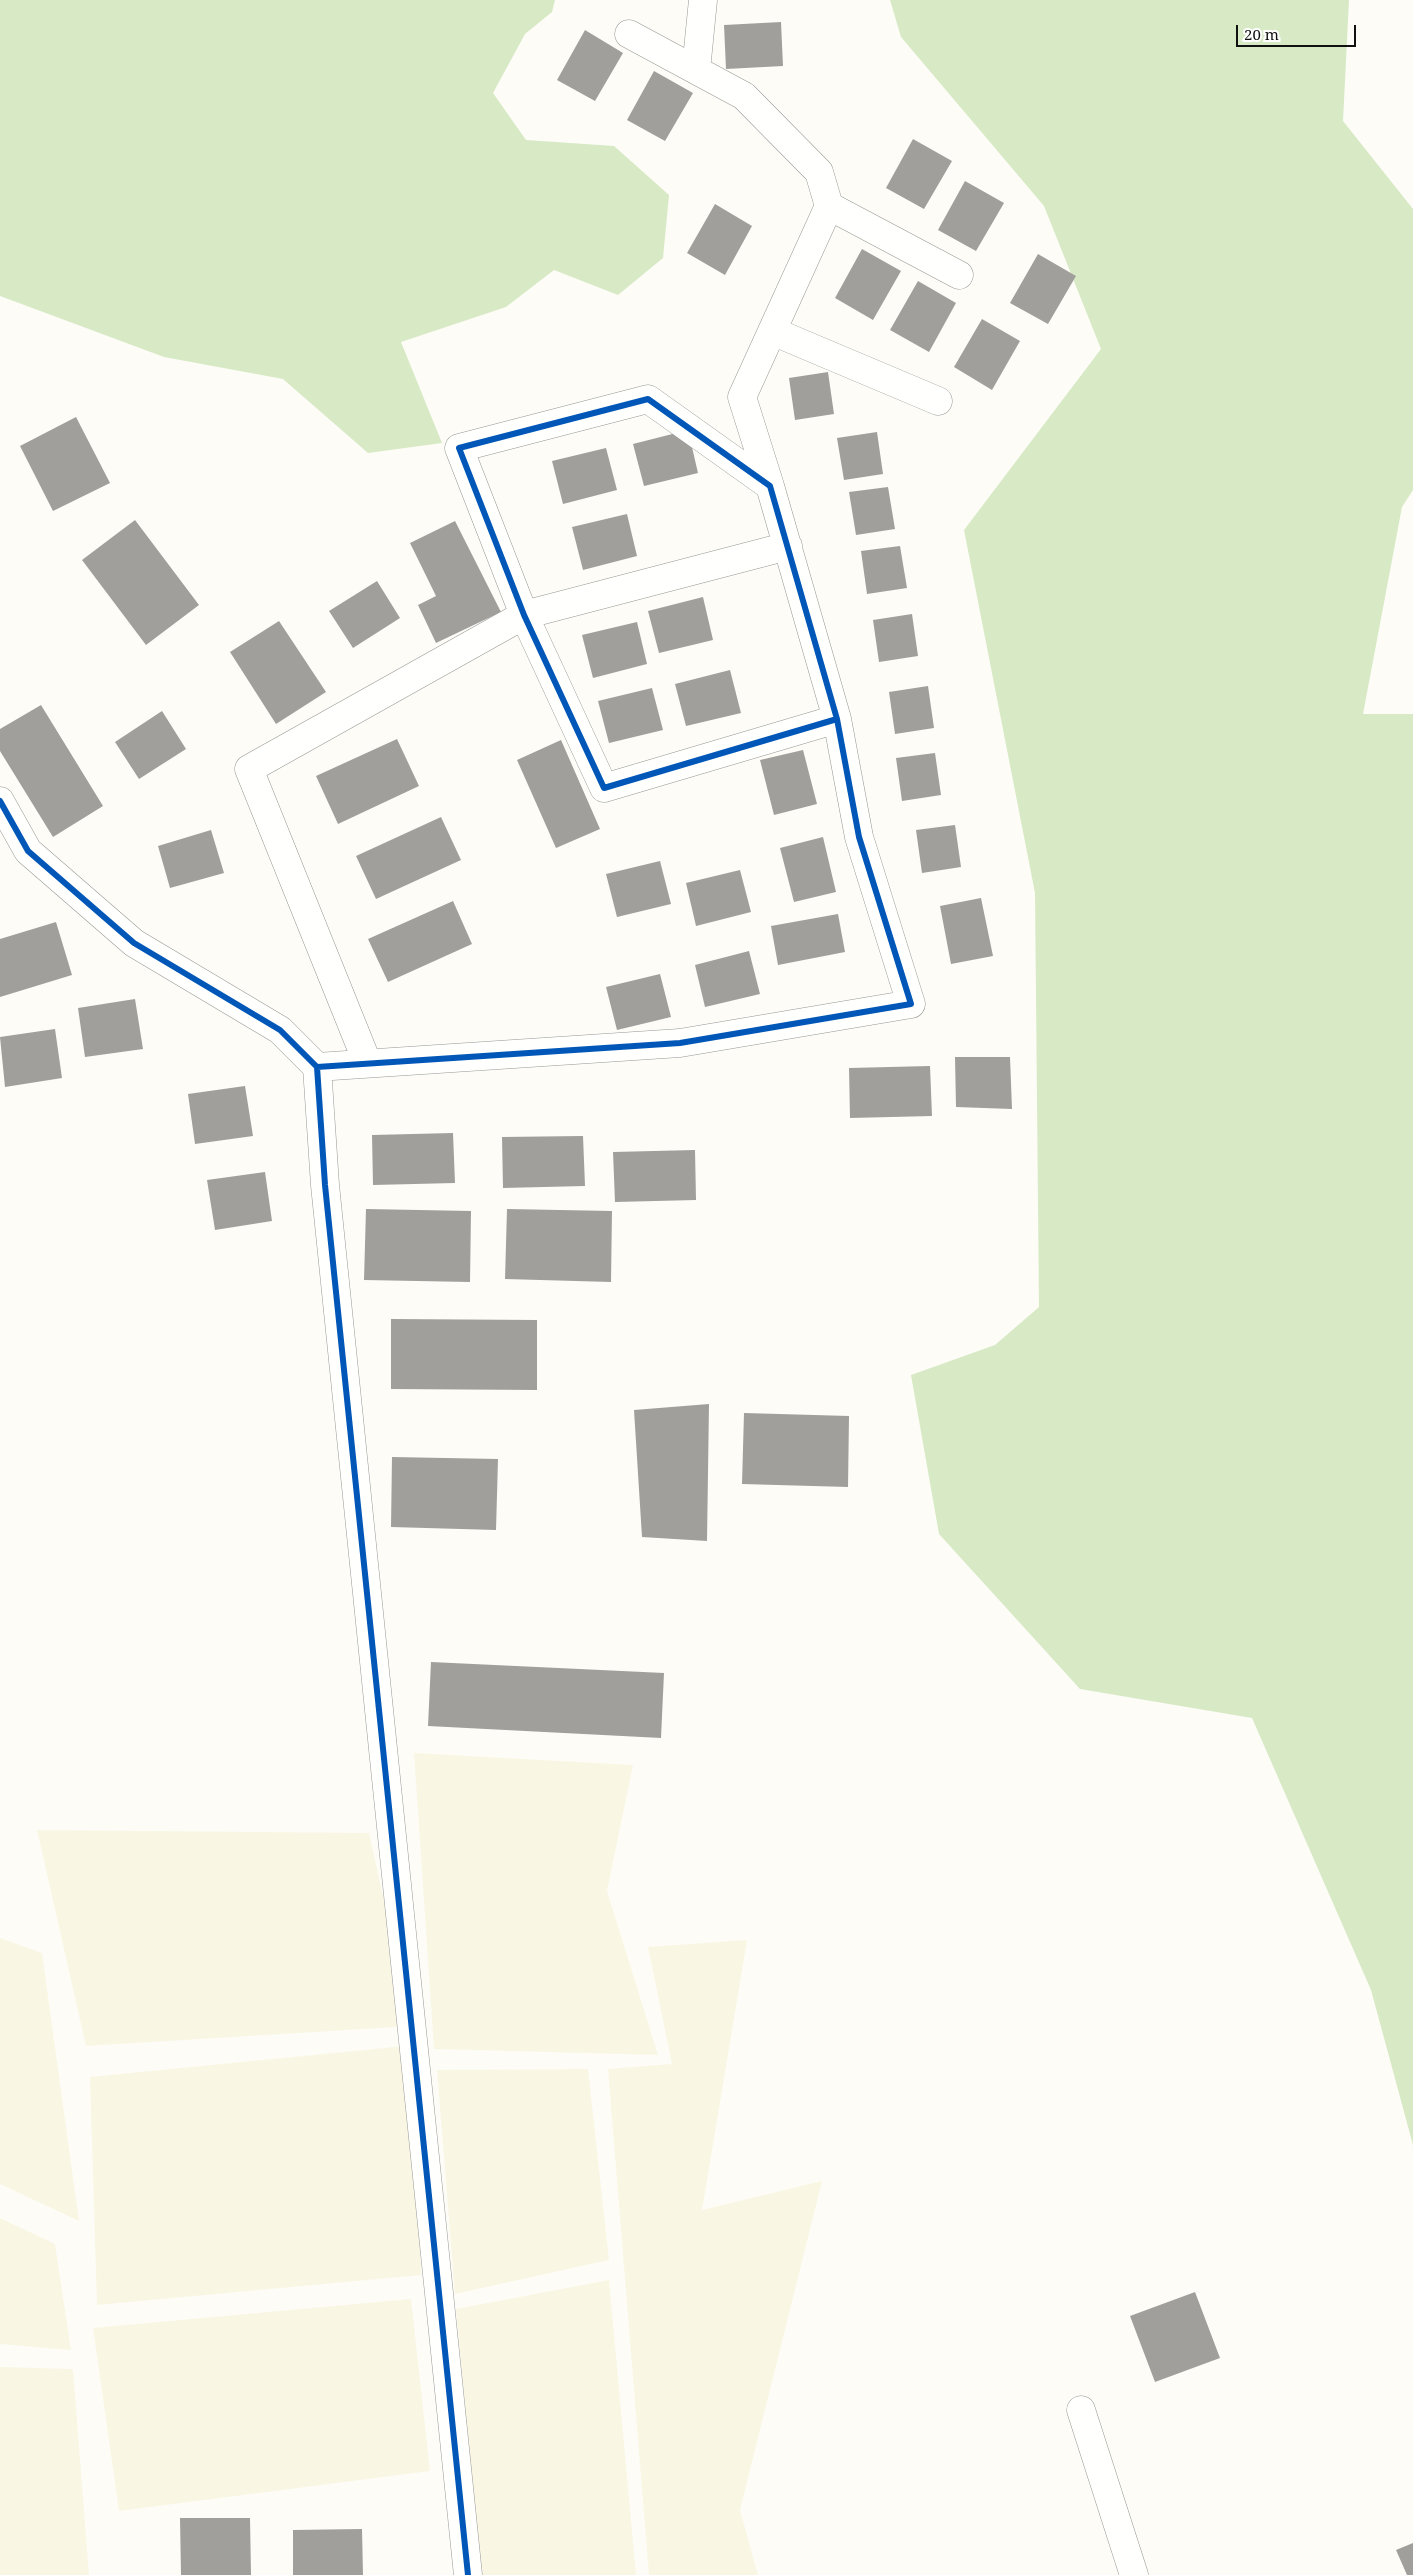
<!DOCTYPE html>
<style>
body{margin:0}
#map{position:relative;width:1413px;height:2575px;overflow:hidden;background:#fdfcf7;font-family:"Noto Serif",serif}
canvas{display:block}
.scale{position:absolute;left:1236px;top:25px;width:120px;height:22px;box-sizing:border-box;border:2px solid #111;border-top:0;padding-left:6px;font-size:15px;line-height:18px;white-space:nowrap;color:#111;-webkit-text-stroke:4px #fff;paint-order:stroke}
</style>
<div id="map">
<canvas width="1413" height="2575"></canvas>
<div class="scale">20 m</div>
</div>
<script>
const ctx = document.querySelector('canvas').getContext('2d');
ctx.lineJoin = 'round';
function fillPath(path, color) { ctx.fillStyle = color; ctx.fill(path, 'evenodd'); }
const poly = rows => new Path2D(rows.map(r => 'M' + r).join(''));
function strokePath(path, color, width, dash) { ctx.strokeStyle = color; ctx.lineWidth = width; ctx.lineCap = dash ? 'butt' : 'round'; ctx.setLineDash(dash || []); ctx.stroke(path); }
fillPath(poly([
 [414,1753,633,1765,607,1891,658,2055,434,2049],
 [37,1830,369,1833,412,2026,86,2046],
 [0,1938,42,1953,79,2221,0,2184],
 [747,1940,702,2210,822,2181,740,2510,758,2575,649,2575,608,2069,672,2064,648,1947],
 [415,2045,421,2275,97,2305,90,2077],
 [588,2069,609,2260,455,2294,437,2070],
 [0,2218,55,2244,71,2350,0,2344],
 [609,2280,636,2575,481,2575,456,2309],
 [411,2299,430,2471,119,2511,93,2328],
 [0,2367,73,2369,89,2575,0,2575]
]), '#f9f7e4');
fillPath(poly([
 [0,0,555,0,552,12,525,34,493,93,526,140,614,146,669,195,663,258,618,295,554,270,506,307,401,342,442,443,368,453,283,379,164,357,0,296],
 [890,0,1349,0,1343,121,1413,209,1413,490,1402,507,1363,714,1413,714,1413,2145,1371,1990,1252,1718,1080,1689,939,1534,911,1375,995,1345,1039,1307,1035,893,964,530,1101,349,1044,206,901,37]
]), '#d8eac5');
fillPath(poly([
 [781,22,783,66,726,69,724,25],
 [585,30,623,53,595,101,557,80],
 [654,71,693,93,665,141,627,120],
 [913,139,952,161,924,209,886,188],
 [965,181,1004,203,976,251,938,230],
 [715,204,752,226,725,275,687,253],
 [862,249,901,271,873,320,835,298],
 [1038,254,1076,276,1048,324,1010,303],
 [918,281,956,303,929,352,890,330],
 [982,319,1020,341,992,390,954,367],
 [828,372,834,414,795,420,789,378],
 [76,417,110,483,53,511,20,446],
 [688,430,698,473,644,486,633,444],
 [877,432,883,474,844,480,837,438],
 [606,448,617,490,563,504,552,461],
 [888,487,895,529,856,535,849,492],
 [627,514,637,556,583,570,572,527],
 [135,520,199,605,146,645,82,560],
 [455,521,501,612,436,643,418,605,436,596,410,543],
 [900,546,907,588,867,594,861,551],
 [377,581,400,618,353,648,329,611],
 [703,597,713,640,659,653,648,611],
 [912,614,918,656,879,662,873,620],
 [279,621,326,692,276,724,230,652],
 [637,622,647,664,593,678,582,635],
 [730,670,741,713,686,726,675,684],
 [928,686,934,728,895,734,889,692],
 [652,688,663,730,609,743,598,701],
 [41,705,103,806,53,837,0,751,0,729],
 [162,711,186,749,139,779,115,742],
 [397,739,419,786,338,824,316,776],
 [561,740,600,829,556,848,517,760],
 [803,750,817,804,774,815,760,760],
 [935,753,941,795,902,801,896,758],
 [441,817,461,860,376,899,356,856],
 [955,825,961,867,922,873,916,830],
 [211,830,224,873,170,888,158,846],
 [823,837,836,892,794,902,780,848],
 [660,861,671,904,617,917,606,874],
 [740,870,751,912,696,926,686,883],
 [981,898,993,956,951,964,940,906],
 [453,901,472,944,388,982,368,939],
 [838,914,845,952,778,965,771,926],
 [56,922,72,975,0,997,0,939],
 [749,951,760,994,705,1007,695,965],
 [660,974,671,1017,617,1030,606,987],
 [135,999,143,1049,85,1057,78,1008],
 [55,1029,62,1078,5,1087,0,1037],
 [955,1057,1010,1057,1012,1109,956,1107],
 [930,1066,932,1116,850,1118,849,1068],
 [245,1086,253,1136,195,1144,188,1094],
 [453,1133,455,1183,373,1185,372,1135],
 [583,1136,585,1186,503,1188,502,1137],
 [695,1150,696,1200,615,1202,613,1152],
 [265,1172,272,1221,215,1230,207,1180],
 [366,1209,471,1211,470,1282,364,1280],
 [507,1209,612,1211,611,1282,505,1279],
 [391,1319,537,1320,537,1390,391,1389],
 [709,1404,707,1541,642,1537,634,1410],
 [744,1413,849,1416,848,1487,742,1484],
 [392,1457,498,1459,496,1530,391,1527],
 [431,1662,664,1673,661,1738,428,1726],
 [1195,2292,1220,2358,1155,2382,1130,2316],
 [180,2518,250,2518,251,2575,181,2575],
 [362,2529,363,2575,293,2575,293,2530],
 [1413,2543,1413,2575,1407,2575,1396,2550]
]), '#a19f9c');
const street = poly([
 [629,34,744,96,819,172,829,206,742,397,770,486],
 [696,70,703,0],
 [829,206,959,275],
 [772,331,938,401],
 [0,801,28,851,134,943,280,1030,317,1067,325,1185,468,2575],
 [367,1062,249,769,524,615,788,546],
 [317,1067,680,1043,911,1004,859,837,837,719,770,486,648,399,459,448,524,615,604,788,837,719],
 [1081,2410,1134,2575]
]);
strokePath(street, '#979795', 29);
strokePath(street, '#fffffe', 28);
strokePath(poly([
 [0,801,28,851,134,943,280,1030,317,1067,325,1185,468,2575],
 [317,1067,680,1043,911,1004,859,837,837,719,770,486,648,399,459,448,524,615,604,788,837,719]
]), '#0057b8', 6);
</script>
